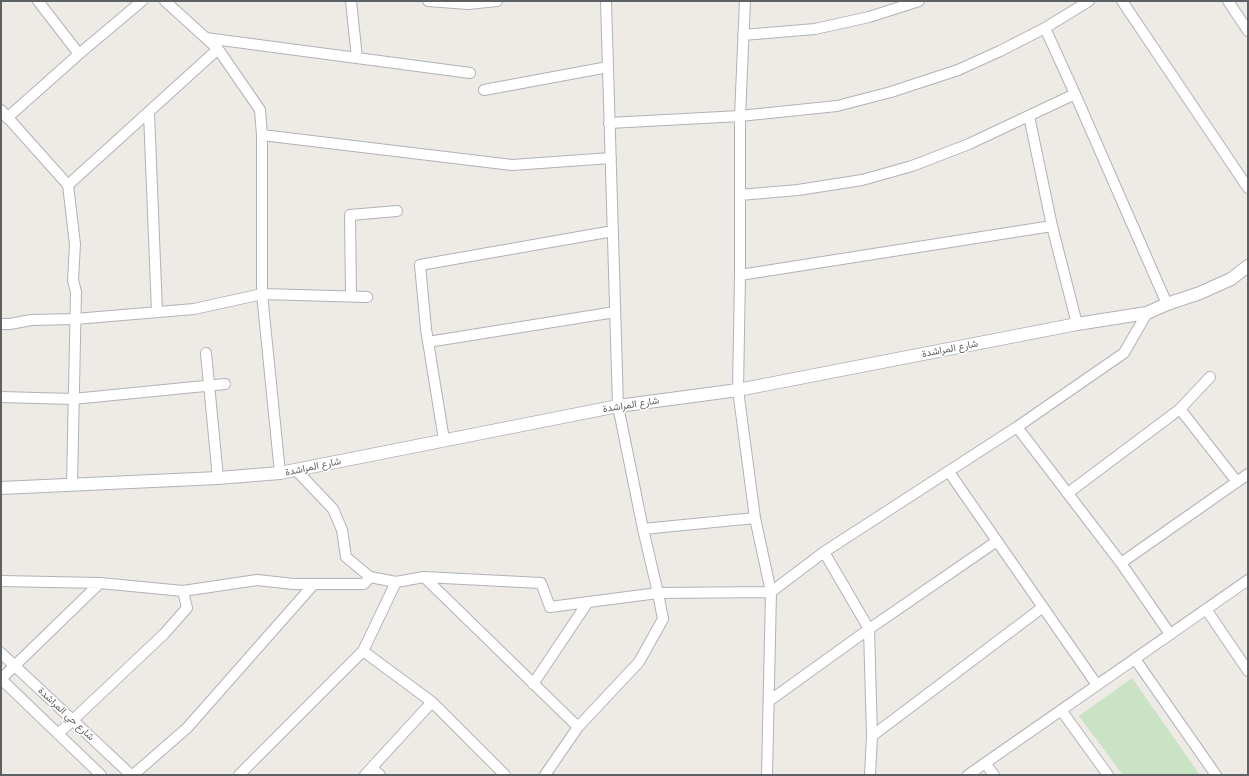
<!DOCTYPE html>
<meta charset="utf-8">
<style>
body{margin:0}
#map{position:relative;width:1249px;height:776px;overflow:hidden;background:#eeeae5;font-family:"PT Sans",sans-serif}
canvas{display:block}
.frame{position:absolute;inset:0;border:2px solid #5d6164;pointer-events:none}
</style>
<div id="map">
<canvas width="1249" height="776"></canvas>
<div class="frame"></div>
</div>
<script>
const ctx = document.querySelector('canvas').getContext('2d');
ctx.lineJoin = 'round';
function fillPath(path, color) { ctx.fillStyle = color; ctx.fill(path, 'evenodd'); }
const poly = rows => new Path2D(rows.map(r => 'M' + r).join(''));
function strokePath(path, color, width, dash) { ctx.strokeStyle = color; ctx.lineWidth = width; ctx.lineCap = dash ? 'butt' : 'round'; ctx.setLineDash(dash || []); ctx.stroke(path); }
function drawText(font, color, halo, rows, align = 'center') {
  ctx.font = font + ' "PT Sans",Vazirmatn,sans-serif'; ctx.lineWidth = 3; ctx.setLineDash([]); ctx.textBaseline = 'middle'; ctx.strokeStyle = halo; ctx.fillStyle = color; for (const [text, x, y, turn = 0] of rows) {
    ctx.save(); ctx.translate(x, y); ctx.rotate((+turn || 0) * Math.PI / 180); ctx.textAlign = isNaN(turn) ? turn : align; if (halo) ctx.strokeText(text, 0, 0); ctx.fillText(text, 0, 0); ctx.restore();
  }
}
fillPath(poly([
 [1132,678,1200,775,1123,775,1079,716]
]), '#cae3c4');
const minor = poly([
 [38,1,79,54],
 [165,1,218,49,260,110,262,135,262,294,280,473],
 [351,1,357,58],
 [428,1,468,4,497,1],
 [606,1,618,406,643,529,755,518],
 [745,1,740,116,740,275,738,390,755,518,771,592,767,775],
 [1122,1,1248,188],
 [1228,1,1248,31],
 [1045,28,1075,94,1167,304],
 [743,35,815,29,869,17,919,1],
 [206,38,470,73],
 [484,90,608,67],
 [1,110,68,185,75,244,73,280,76,292,72,484],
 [149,113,157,312],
 [1029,116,1052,226,1077,324],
 [7,118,79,54,142,1],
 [609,123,740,116,837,106,891,92,958,70,1000,51,1045,28,1089,1],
 [262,135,512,165,611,158],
 [68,185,218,49],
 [740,195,798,190,862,180,912,166,969,144,1075,94],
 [740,275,1052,226],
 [351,296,350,215,397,211],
 [1,324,10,324,31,320,75,319,194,309,262,294,367,297],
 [428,342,615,312],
 [206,353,218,478],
 [1,397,73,399,225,384],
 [1180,409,1237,482],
 [1017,427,1121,563,1170,634],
 [444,440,426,329,420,265,613,231],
 [296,470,333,509,342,530,346,557,370,577,396,582],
 [949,472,1097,685],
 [1068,493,1180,409,1210,377],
 [824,552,869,629,872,736,870,775],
 [1121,563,1248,474],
 [424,577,578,727,545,775],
 [1,581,100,583,183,591,257,580,294,584,364,584,370,577],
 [1206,609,1248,671],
 [363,651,432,702,505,775],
 [1,653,131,775],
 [1135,659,1216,775],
 [1,679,101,775],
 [1,679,100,583],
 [533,684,588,602],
 [769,701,869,629,997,541],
 [1061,710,1108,775],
 [578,727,639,662,663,619,658,593,643,529],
 [58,734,164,634,187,608,183,591],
 [872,736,1043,607],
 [985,763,994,775],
 [372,768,380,775],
 [133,775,187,728,314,584],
 [239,775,363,651,396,582,424,577,541,583,550,607,658,593,771,592,824,552,1017,427,1124,353,1147,313],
 [365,775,432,702],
 [968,775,1248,580]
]);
const tertiary = poly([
 [1,488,218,478,280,473,618,406,738,390,1077,324,1147,313,1167,304,1200,293,1231,279,1248,266]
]);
strokePath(minor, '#b0b3b6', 12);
strokePath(tertiary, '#b0b3b6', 14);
strokePath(minor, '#fff', 10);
strokePath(tertiary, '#fff', 12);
drawText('10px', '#5d6164', '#fff', [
 ["شارع المراشدة",950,349,-11],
 ["شارع المراشدة",631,405,-9],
 ["شارع المراشدة",313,467,-12],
 ["شارع حي المراشدة",66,714,43]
]);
</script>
